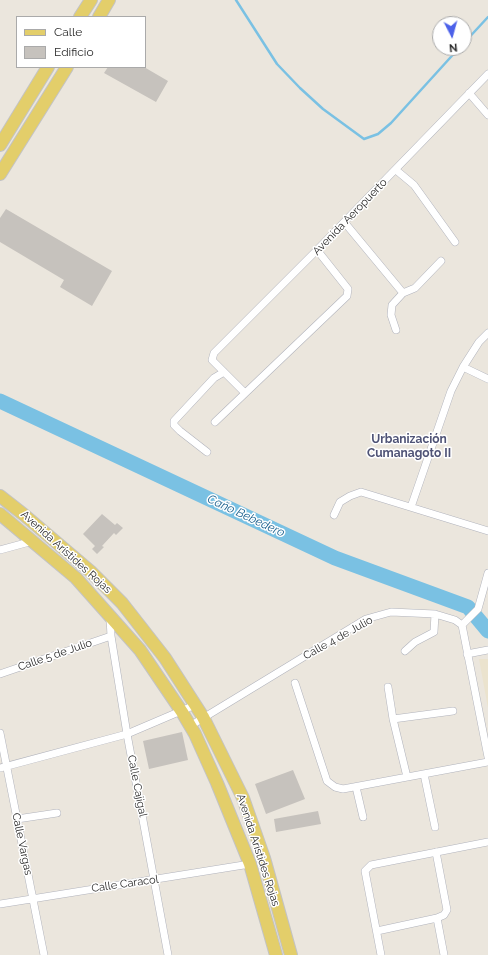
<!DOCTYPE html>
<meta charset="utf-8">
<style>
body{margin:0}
#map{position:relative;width:488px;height:955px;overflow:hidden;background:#ebe6dd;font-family:Raleway,sans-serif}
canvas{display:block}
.legend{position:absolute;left:16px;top:16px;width:130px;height:52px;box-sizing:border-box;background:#fff;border:1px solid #aaa;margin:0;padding:5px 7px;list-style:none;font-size:12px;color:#2a2a2a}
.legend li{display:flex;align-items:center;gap:8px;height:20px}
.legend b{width:20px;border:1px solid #aaa}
.north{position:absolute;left:432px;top:16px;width:40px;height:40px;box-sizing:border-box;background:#fff;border:1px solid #aaa;border-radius:50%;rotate:174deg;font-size:11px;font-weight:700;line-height:16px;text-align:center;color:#2a2a2a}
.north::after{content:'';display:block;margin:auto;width:14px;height:18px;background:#4c61e9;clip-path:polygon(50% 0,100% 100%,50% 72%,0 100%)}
</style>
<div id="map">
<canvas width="488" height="955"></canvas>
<ul class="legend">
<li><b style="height:5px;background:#e3ce6a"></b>Calle</li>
<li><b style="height:11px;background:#c6c2bd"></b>Edificio</li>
</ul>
<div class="north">N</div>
</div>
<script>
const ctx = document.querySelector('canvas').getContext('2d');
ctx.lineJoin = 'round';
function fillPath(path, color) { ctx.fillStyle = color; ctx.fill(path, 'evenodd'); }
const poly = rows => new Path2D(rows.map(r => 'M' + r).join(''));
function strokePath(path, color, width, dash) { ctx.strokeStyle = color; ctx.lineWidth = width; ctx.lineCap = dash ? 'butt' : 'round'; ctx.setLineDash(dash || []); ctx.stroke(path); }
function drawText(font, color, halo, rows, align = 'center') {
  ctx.font = font + ' Raleway,sans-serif'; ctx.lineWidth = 3; ctx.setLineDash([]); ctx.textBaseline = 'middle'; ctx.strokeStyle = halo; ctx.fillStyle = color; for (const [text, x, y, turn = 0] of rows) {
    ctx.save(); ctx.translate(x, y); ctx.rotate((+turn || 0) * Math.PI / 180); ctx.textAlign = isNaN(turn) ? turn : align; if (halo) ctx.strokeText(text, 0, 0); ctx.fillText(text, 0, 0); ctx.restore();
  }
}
fillPath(poly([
 [479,659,488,659,488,708]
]), '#ebe3ce');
strokePath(poly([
 [236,0,277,64,300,88,323,109,364,139,378,134,391,123,459,48],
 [464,43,488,17]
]), '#7ac1e3', 2.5);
strokePath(poly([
 [0,401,335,558,468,607,488,631]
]), '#7ac1e3', 15);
fillPath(poly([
 [108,67,144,67,168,81,156,102,104,73],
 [6,209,112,271,92,306,60,287,64,280,0,242,0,218],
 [102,514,115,525,117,523,123,528,116,535,114,533,102,546,104,547,97,554,92,549,95,546,83,534],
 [182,732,188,760,149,769,143,741],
 [293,770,305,799,266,814,255,784],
 [318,811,321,824,276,832,274,819]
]), '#c6c2bd');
const street = poly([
 [469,93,488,115],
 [396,170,414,185,455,242],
 [345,223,403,293,392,305,391,315,396,330],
 [403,293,415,288,441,261],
 [463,367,488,379],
 [244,392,212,360,214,353,317,250,488,74],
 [215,422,347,296,348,289,317,250],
 [207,452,180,431,174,425,174,421,214,378,224,372],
 [411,507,451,391,463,367,479,342,488,333],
 [334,515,340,502,350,496,361,492,488,531],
 [0,550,33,541],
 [110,618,111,636,127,734,168,955],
 [462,625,478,609,488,573],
 [405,651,415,642,434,632,435,614],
 [467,654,488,650],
 [0,674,111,636],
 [295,683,327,781,335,787,343,789,488,762],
 [388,687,393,719,407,777],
 [393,719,453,711],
 [190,726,366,619,391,612,435,614,455,620,462,625,488,757],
 [0,733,44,955],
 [0,768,127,734,195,705],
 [424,774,435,827],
 [356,787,363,817],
 [17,819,57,813],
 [436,852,447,910,444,915,437,918],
 [0,904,250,864],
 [377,931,437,918,444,955],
 [381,955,365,871,371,865,488,842]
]);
const primary = poly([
 [80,17,91,0],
 [99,17,109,0],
 [0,145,48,67],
 [0,174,67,67],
 [0,496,23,514,90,571,122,603,165,658,203,717,243,798,264,858,291,955],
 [0,514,76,578,140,650,182,712,195,734,217,783,250,864,276,955]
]);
strokePath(street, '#b1b3bc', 8);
strokePath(primary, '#c3c3c3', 14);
strokePath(street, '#fff', 7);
strokePath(primary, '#e3ce6a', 12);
drawText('11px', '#2a2a2a', '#fff', [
 ["Avenida Aeropuerto",350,217,-46],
 ["Avenida Arístides Rojas",66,552,42],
 ["Calle 4 de Julio",338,638,-29],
 ["Calle 5 de Julio",55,655,-19],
 ["Calle Cajigal",137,786,79],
 ["Calle Vargas",22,844,78],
 ["Avenida Arístides Rojas",258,850,72],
 ["Calle Caracol",125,884,-8]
]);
drawText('bold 12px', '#4f5376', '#fff', [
 ["Urbanización",409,439],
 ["Cumanagoto II",409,453]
]);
drawText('italic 12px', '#1a608e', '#fff', [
 ["Caño Bebedero",246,516,25]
]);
</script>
